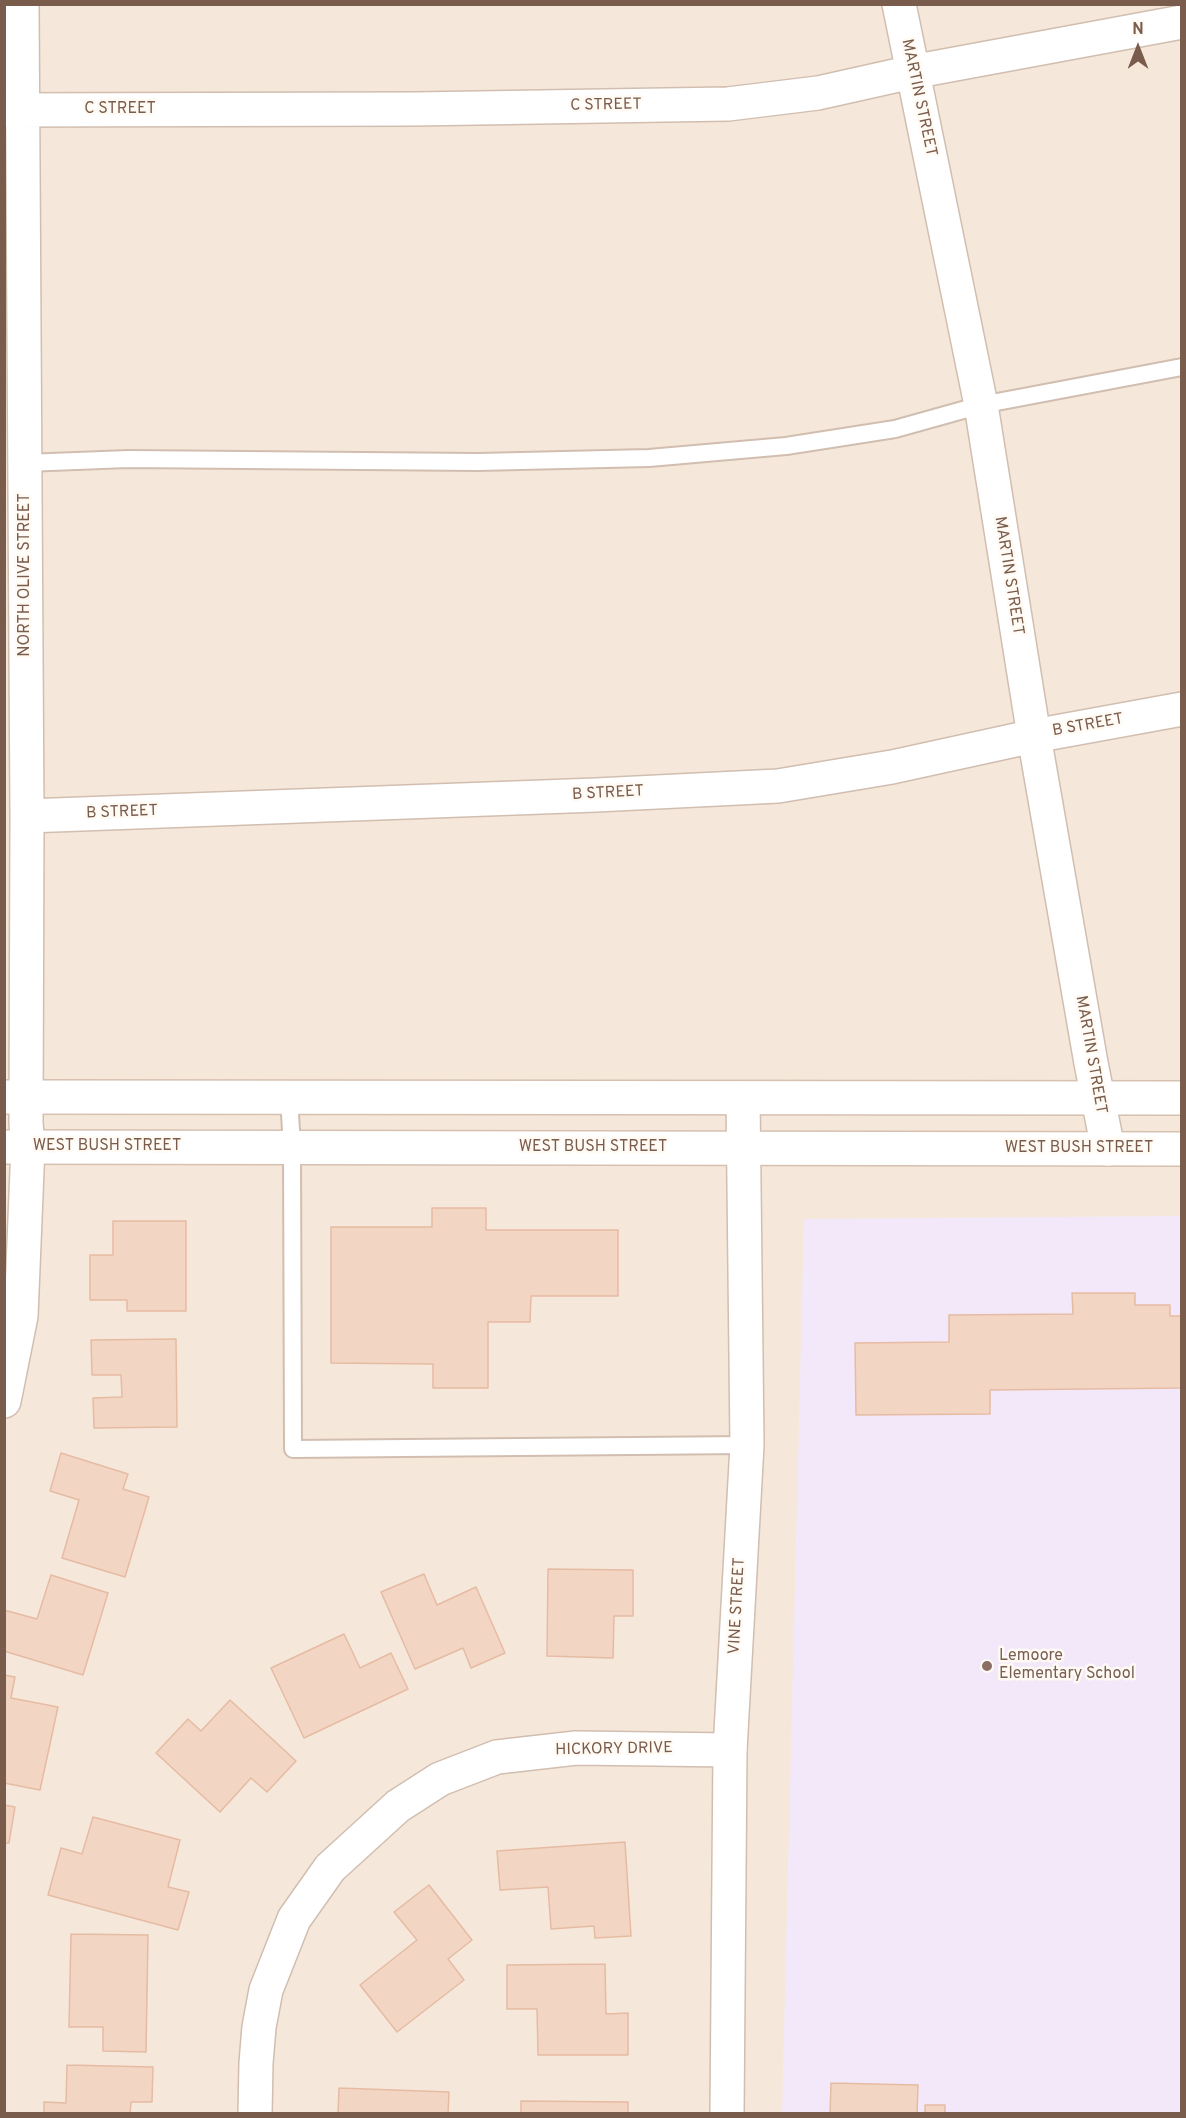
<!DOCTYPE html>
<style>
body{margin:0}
#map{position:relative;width:1186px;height:2118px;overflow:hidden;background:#fdf6ec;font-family:Overpass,sans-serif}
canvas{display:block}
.frame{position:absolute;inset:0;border:6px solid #7a5c4d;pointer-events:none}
.north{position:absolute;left:1108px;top:18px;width:60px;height:60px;-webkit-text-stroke:4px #fffaf3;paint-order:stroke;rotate:0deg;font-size:16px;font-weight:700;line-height:24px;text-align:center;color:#7a5c4d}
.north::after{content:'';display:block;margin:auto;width:21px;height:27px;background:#7a5c4d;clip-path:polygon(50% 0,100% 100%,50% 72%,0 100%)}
</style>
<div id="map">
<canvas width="1186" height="2118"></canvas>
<div class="frame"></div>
<div class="north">N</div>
</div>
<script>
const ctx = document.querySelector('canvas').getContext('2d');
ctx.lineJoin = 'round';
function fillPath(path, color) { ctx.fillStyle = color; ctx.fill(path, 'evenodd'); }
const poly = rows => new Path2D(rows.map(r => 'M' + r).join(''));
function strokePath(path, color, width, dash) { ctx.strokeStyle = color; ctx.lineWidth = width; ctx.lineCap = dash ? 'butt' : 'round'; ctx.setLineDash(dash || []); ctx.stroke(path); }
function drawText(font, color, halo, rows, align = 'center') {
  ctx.font = font + ' Overpass,sans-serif'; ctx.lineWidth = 5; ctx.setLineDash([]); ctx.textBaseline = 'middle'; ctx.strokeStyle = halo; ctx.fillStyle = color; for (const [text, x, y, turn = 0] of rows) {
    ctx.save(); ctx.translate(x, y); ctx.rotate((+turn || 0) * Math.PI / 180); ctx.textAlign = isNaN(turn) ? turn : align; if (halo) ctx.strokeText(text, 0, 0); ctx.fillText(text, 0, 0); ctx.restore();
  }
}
fillPath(poly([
 [5,5,1181,5,1181,2113,5,2113]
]), '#f5e8da');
fillPath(poly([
 [1181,1216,1181,2113,782,2114,804,1219]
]), '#f3e8fa');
const building = poly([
 [432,1208,486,1208,486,1230,618,1230,618,1296,531,1296,530,1322,488,1322,488,1388,433,1388,433,1364,331,1363,331,1227,432,1227,432,1208],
 [113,1221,186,1221,186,1311,127,1311,127,1300,90,1300,90,1255,113,1255,113,1221],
 [1072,1293,1135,1293,1135,1305,1170,1305,1170,1316,1182,1316,1182,1388,990,1390,990,1414,856,1415,855,1343,949,1342,949,1315,1073,1314,1072,1293],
 [176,1339,177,1427,94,1428,93,1398,122,1397,121,1375,92,1375,91,1340,176,1339],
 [61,1453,128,1474,123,1489,149,1497,125,1577,62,1558,79,1500,50,1491,61,1453],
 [548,1569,633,1570,633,1616,614,1616,613,1658,547,1656,548,1569],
 [424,1574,437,1605,476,1587,505,1653,471,1668,463,1648,415,1669,381,1592,424,1574],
 [51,1575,108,1593,83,1675,4,1651,4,1610,37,1619,51,1575],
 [344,1634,360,1668,391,1653,408,1689,304,1738,271,1668,344,1634],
 [4,1675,15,1677,11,1698,58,1707,40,1790,4,1783,4,1675],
 [230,1700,296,1761,267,1792,251,1778,220,1812,156,1753,188,1719,201,1731,230,1700],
 [4,1805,15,1807,9,1843,4,1843,4,1805],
 [93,1817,180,1840,168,1887,189,1892,178,1930,48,1895,61,1848,82,1854,93,1817],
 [625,1842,631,1936,595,1938,594,1926,551,1929,548,1887,500,1890,497,1851,625,1842],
 [429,1885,472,1940,448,1959,464,1980,397,2032,360,1985,417,1940,394,1912,429,1885],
 [71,1934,148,1935,146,2052,103,2051,103,2027,69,2027,71,1934],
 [605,1964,606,2014,628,2013,628,2055,538,2055,537,2009,507,2009,507,1965,605,1964],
 [67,2065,153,2067,152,2102,131,2102,130,2114,44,2114,44,2102,66,2103,67,2065],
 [831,2083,918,2085,917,2114,830,2114,831,2083],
 [339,2088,449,2092,448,2114,338,2114,339,2088],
 [521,2101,628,2102,628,2114,521,2114,521,2101],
 [925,2105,945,2105,945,2114,925,2114,925,2105]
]);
fillPath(building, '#f3d5c3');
strokePath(building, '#e6bba3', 1.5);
const service = poly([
 [25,463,128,459,478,462,649,458,786,446,895,429,981,405,1182,367],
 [289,1097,292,1147,293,1449,747,1445]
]);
const minor = poly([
 [899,4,981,405,1034,736,1091,1063,1108,1149],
 [4,110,415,109,728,104,818,93,912,72,1182,22],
 [27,816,596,795,778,786,892,767,1034,736,1182,709],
 [4,1401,21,1316,28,1146,26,1123,27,816,22,4],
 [255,2114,256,2063,259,2027,266,1990,294,1919,330,1868,398,1806,440,1779,497,1757,576,1748,730,1750]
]);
const tertiary = poly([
 [727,2114,730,1750,747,1445,743,1098]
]);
const secondary = poly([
 [4,1097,1182,1098],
 [4,1147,1182,1149]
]);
strokePath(service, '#d1beb0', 20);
strokePath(minor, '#d1beb0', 36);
strokePath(tertiary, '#d1beb0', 36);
strokePath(secondary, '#d6c0b0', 36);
strokePath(service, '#fff', 16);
strokePath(minor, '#fff', 33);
strokePath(tertiary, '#fff', 33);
strokePath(secondary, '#fff', 33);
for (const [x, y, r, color] of [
 [987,1666,6,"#8d6e63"]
]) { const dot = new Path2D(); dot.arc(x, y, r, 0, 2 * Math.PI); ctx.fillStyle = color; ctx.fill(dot); strokePath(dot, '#fffaf3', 2); }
drawText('16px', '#7a5c4d', '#fffaf3', [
 ["MARTIN STREET",918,98,78],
 ["C STREET",606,106,-1],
 ["C STREET",120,110],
 ["NORTH OLIVE STREET",26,575,-90],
 ["MARTIN STREET",1008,576,81],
 ["B STREET",1088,726,-10],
 ["B STREET",608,794,-3],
 ["B STREET",122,813,-2],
 ["MARTIN STREET",1090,1055,80],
 ["WEST BUSH STREET",107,1147],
 ["WEST BUSH STREET",593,1148],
 ["WEST BUSH STREET",1079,1149],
 ["VINE STREET",738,1606,-87],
 ["HICKORY DRIVE",614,1750,-1]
]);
drawText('16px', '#785e54', '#fffaf3', [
 ["Lemoore",999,1657],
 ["Elementary School",999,1675]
], 'left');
</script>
